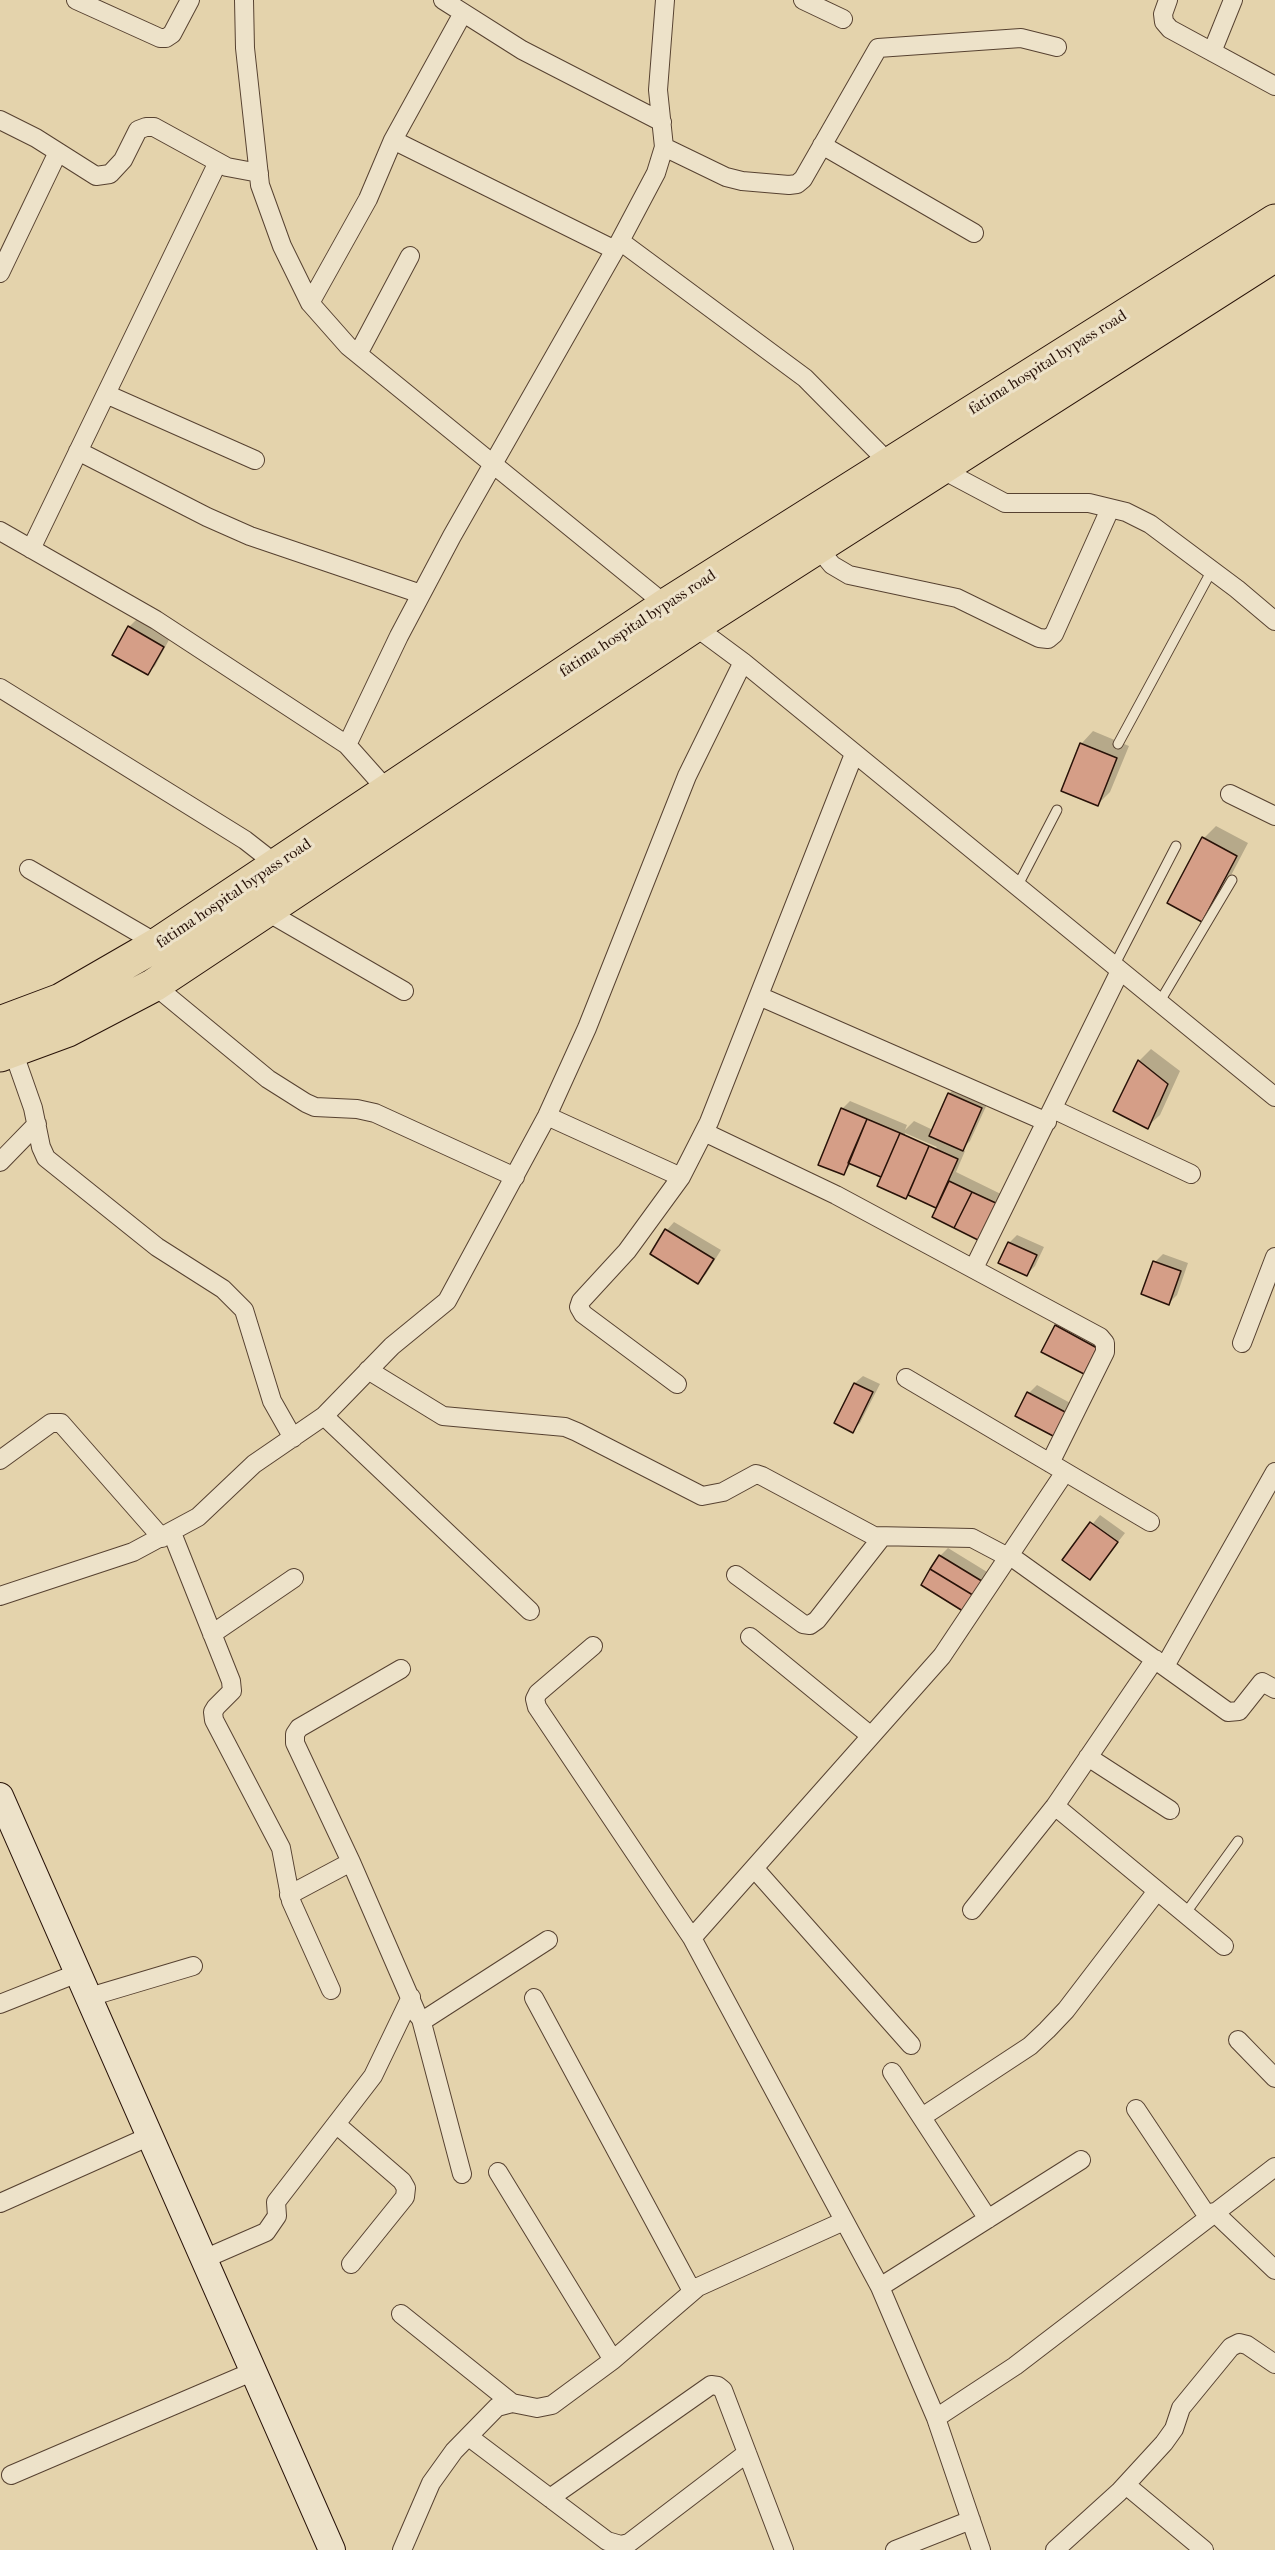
<!DOCTYPE html>
<style>
body{margin:0}
canvas{display:block;background:#e4d3ac}
</style>
<canvas width="1275" height="2550"></canvas>
<script>
const ctx = document.querySelector('canvas').getContext('2d');
ctx.lineJoin = 'round';
function fillPath(path, color) { ctx.fillStyle = color; ctx.fill(path, 'evenodd'); }
const poly = rows => new Path2D(rows.map(r => 'M' + r).join(''));
function strokePath(path, color, width, dash) { ctx.strokeStyle = color; ctx.lineWidth = width; ctx.lineCap = dash ? 'butt' : 'round'; ctx.setLineDash(dash || []); ctx.stroke(path); }
function drawText(font, color, halo, rows, align = 'center') {
  ctx.font = font + ' "IM FELL French Canon",serif'; ctx.lineWidth = 6; ctx.setLineDash([]); ctx.textBaseline = 'middle'; ctx.strokeStyle = halo; ctx.fillStyle = color; for (const [text, x, y, turn = 0] of rows) {
    ctx.save(); ctx.translate(x, y); ctx.rotate((+turn || 0) * Math.PI / 180); ctx.textAlign = isNaN(turn) ? turn : align; if (halo) ctx.strokeText(text, 0, 0); ctx.fillText(text, 0, 0); ctx.restore();
  }
}
fillPath(poly([
 [137,619,170,638,155,666,147,674,129,627],
 [1093,731,1129,746,1110,792,1098,804,1081,744],
 [1216,826,1248,843,1214,908,1201,920,1204,838],
 [1151,1049,1180,1071,1160,1115,1147,1127,1139,1061],
 [957,1086,989,1100,970,1141,962,1149,965,1151,956,1172,1005,1196,980,1239,938,1207,909,1194,905,1197,883,1176,852,1163,843,1174,842,1109,850,1101,907,1125,905,1130,914,1121,933,1130,949,1094],
 [905,1133,937,1147,935,1150,905,1137],
 [674,1222,721,1250,706,1274,698,1282,652,1253,667,1230],
 [1017,1235,1044,1247,1035,1266,1027,1274,1009,1243],
 [1163,1254,1188,1263,1177,1295,1169,1303,1155,1262],
 [1064,1318,1104,1339,1091,1365,1083,1373,1056,1326],
 [863,1376,880,1384,860,1423,852,1431,855,1383],
 [1037,1385,1074,1405,1062,1427,1017,1415,1029,1393],
 [1100,1515,1125,1533,1090,1578,1064,1559],
 [948,1548,992,1575,974,1603,923,1584,940,1556]
]), '#0003');
const building = poly([
 [128,626,164,647,148,675,112,655,128,626],
 [1080,743,1117,758,1098,806,1061,791,1080,743],
 [1202,837,1237,856,1202,922,1167,903,1202,837],
 [1138,1060,1168,1084,1148,1129,1113,1111,1138,1060],
 [948,1093,982,1108,963,1151,929,1136,948,1093],
 [841,1108,867,1119,844,1175,818,1165,841,1108],
 [867,1119,900,1133,881,1177,848,1163,867,1119],
 [900,1133,929,1146,906,1199,877,1186,900,1133],
 [929,1146,958,1159,936,1208,908,1195,929,1146],
 [949,1181,972,1192,954,1228,932,1217,949,1181],
 [972,1192,998,1204,980,1241,954,1228,972,1192],
 [665,1229,714,1259,698,1284,650,1254,665,1229],
 [1008,1242,1037,1255,1027,1276,998,1263,1008,1242],
 [1153,1261,1181,1271,1169,1305,1141,1294,1153,1261],
 [1055,1325,1097,1348,1084,1374,1041,1352,1055,1325],
 [854,1383,873,1392,853,1433,834,1423,854,1383],
 [1027,1392,1067,1413,1055,1437,1015,1416,1027,1392],
 [1090,1522,1118,1542,1090,1580,1062,1560,1090,1522],
 [939,1555,985,1583,976,1597,930,1569,939,1555],
 [930,1569,976,1597,966,1613,921,1585,930,1569]
]);
fillPath(building, '#d59e87');
strokePath(building, '#281208', 1.5);
const lane = poly([
 [1118,744,1212,570],
 [1017,887,1057,810],
 [1114,966,1176,846],
 [1159,1003,1232,880],
 [1185,1914,1238,1841]
]);
const street = poly([
 [76,0,160,38,166,38,172,34,190,0],
 [244,0,245,48,260,185,282,246,310,303,348,346,666,605,743,662,1275,1097],
 [443,0,522,50,662,122],
 [803,0,843,19],
 [1168,0,1163,14,1164,22,1170,29,1275,86],
 [1212,52,1233,0],
 [0,120,36,138,96,176,110,174,123,160,138,130,146,127,154,127,227,167,259,173],
 [393,140,615,250],
 [822,145,974,233],
 [664,147,726,177,742,181,789,185,797,184,803,179,878,48,1021,38,1057,47],
 [620,241,656,173,664,147,658,90,665,0],
 [0,273,58,152],
 [310,303,368,199,393,140,463,13],
 [358,354,410,256],
 [106,394,255,460],
 [78,451,207,517,250,536,421,594],
 [939,468,1005,503,1089,503,1126,512,1150,524,1237,589,1275,621],
 [0,531,156,620,347,745],
 [818,548,832,565,849,575,957,598,1039,638,1048,639,1054,634,1110,509],
 [31,549,218,162],
 [0,688,245,840,277,865],
 [387,790,347,745,399,636,452,536,620,241,805,378,889,463],
 [1230,794,1275,816],
 [29,869,158,944],
 [264,910,404,991],
 [154,985,268,1079,306,1103,315,1107,357,1109,375,1113,515,1177],
 [759,996,1047,1122],
 [13,1051,33,1108,41,1147,46,1158,157,1247,223,1289,244,1310,272,1401,293,1438],
 [1053,1109,1191,1174],
 [547,1116,681,1177],
 [704,1132,836,1195,1100,1337,1105,1343,1105,1352,1050,1463],
 [0,1162,37,1124],
 [974,1268,1120,971],
 [1242,1343,1275,1257],
 [368,1370,443,1416,565,1427,577,1432,702,1496,723,1492,756,1474,762,1476,874,1536,972,1538,1008,1557],
 [906,1378,1150,1522],
 [677,1384,583,1314,579,1307,581,1301,627,1251,681,1177,709,1122,854,754],
 [324,1416,530,1611],
 [0,1460,51,1423,61,1423,162,1538],
 [172,1533,231,1681,232,1691,216,1707,213,1712,214,1720,281,1848,291,1901,331,1990],
 [1009,1555,1228,1712,1239,1711,1262,1682,1275,1689],
 [736,1575,803,1624,810,1625,817,1620,882,1537],
 [0,1596,133,1552,198,1517,254,1464,324,1416,392,1346,447,1301,547,1116,587,1028,687,776,743,662],
 [212,1634,294,1578],
 [750,1637,871,1736],
 [593,1646,538,1693,535,1699,537,1707,692,1938,880,2287,936,2418,981,2550],
 [1165,1666,1275,1472],
 [401,1669,299,1728,295,1734,295,1743,351,1862,417,2014,421,2019,427,2018,548,1940],
 [1088,1757,1170,1810],
 [1055,1806,1224,1946],
 [754,1868,911,2045],
 [289,1895,351,1862],
 [972,1910,1055,1806,1155,1659],
 [692,1938,942,1656,1065,1472],
 [89,1997,193,1966],
 [534,1998,692,2291],
 [0,2004,78,1973],
 [421,2019,462,2174],
 [1238,2040,1275,2078],
 [892,2072,988,2219],
 [1136,2109,1208,2217],
 [922,2117,1030,2046,1047,2030,1066,2010,1157,1891],
 [336,2124,402,2181,406,2188,405,2197,351,2264],
 [498,2172,613,2360],
 [0,2203,150,2136],
 [1214,2212,1275,2270],
 [204,2259,266,2232,277,2216,276,2202,373,2076,411,1997],
 [880,2287,1081,2160],
 [401,2314,512,2403],
 [936,2418,1015,2366,1275,2167],
 [469,2437,607,2541,621,2545,629,2543,747,2453],
 [11,2475,254,2371],
 [1126,2485,1204,2550],
 [550,2498,711,2385,718,2386,723,2390,784,2550],
 [402,2550,431,2483,454,2451,497,2407,512,2403,537,2408,552,2405,613,2360,698,2287,844,2221],
 [895,2550,971,2520],
 [1055,2550,1119,2492,1164,2443,1174,2429,1181,2408,1231,2347,1239,2343,1247,2345,1275,2364]
]);
const secondary = poly([
 [0,1796,332,2550]
]);
const highway = poly([
 [0,1023,61,1000,158,944,666,605,1275,221],
 [0,1055,68,1030,154,985,694,626,1275,255]
]);
strokePath(lane, '#574231', 11);
strokePath(street, '#574231', 20);
strokePath(secondary, '#281208', 28);
strokePath(highway, '#281208', 35);
strokePath(lane, '#ede2c9', 9);
strokePath(street, '#ede2c9', 18);
strokePath(secondary, '#ede2c9', 26);
strokePath(highway, '#e4d3ac', 33);
drawText('16px', '#281208', '#ede2c9', [
 ["fatima hospital bypass road",1048,363,-32],
 ["fatima hospital bypass road",638,624,-33],
 ["fatima hospital bypass road",234,894,-34]
]);
</script>
